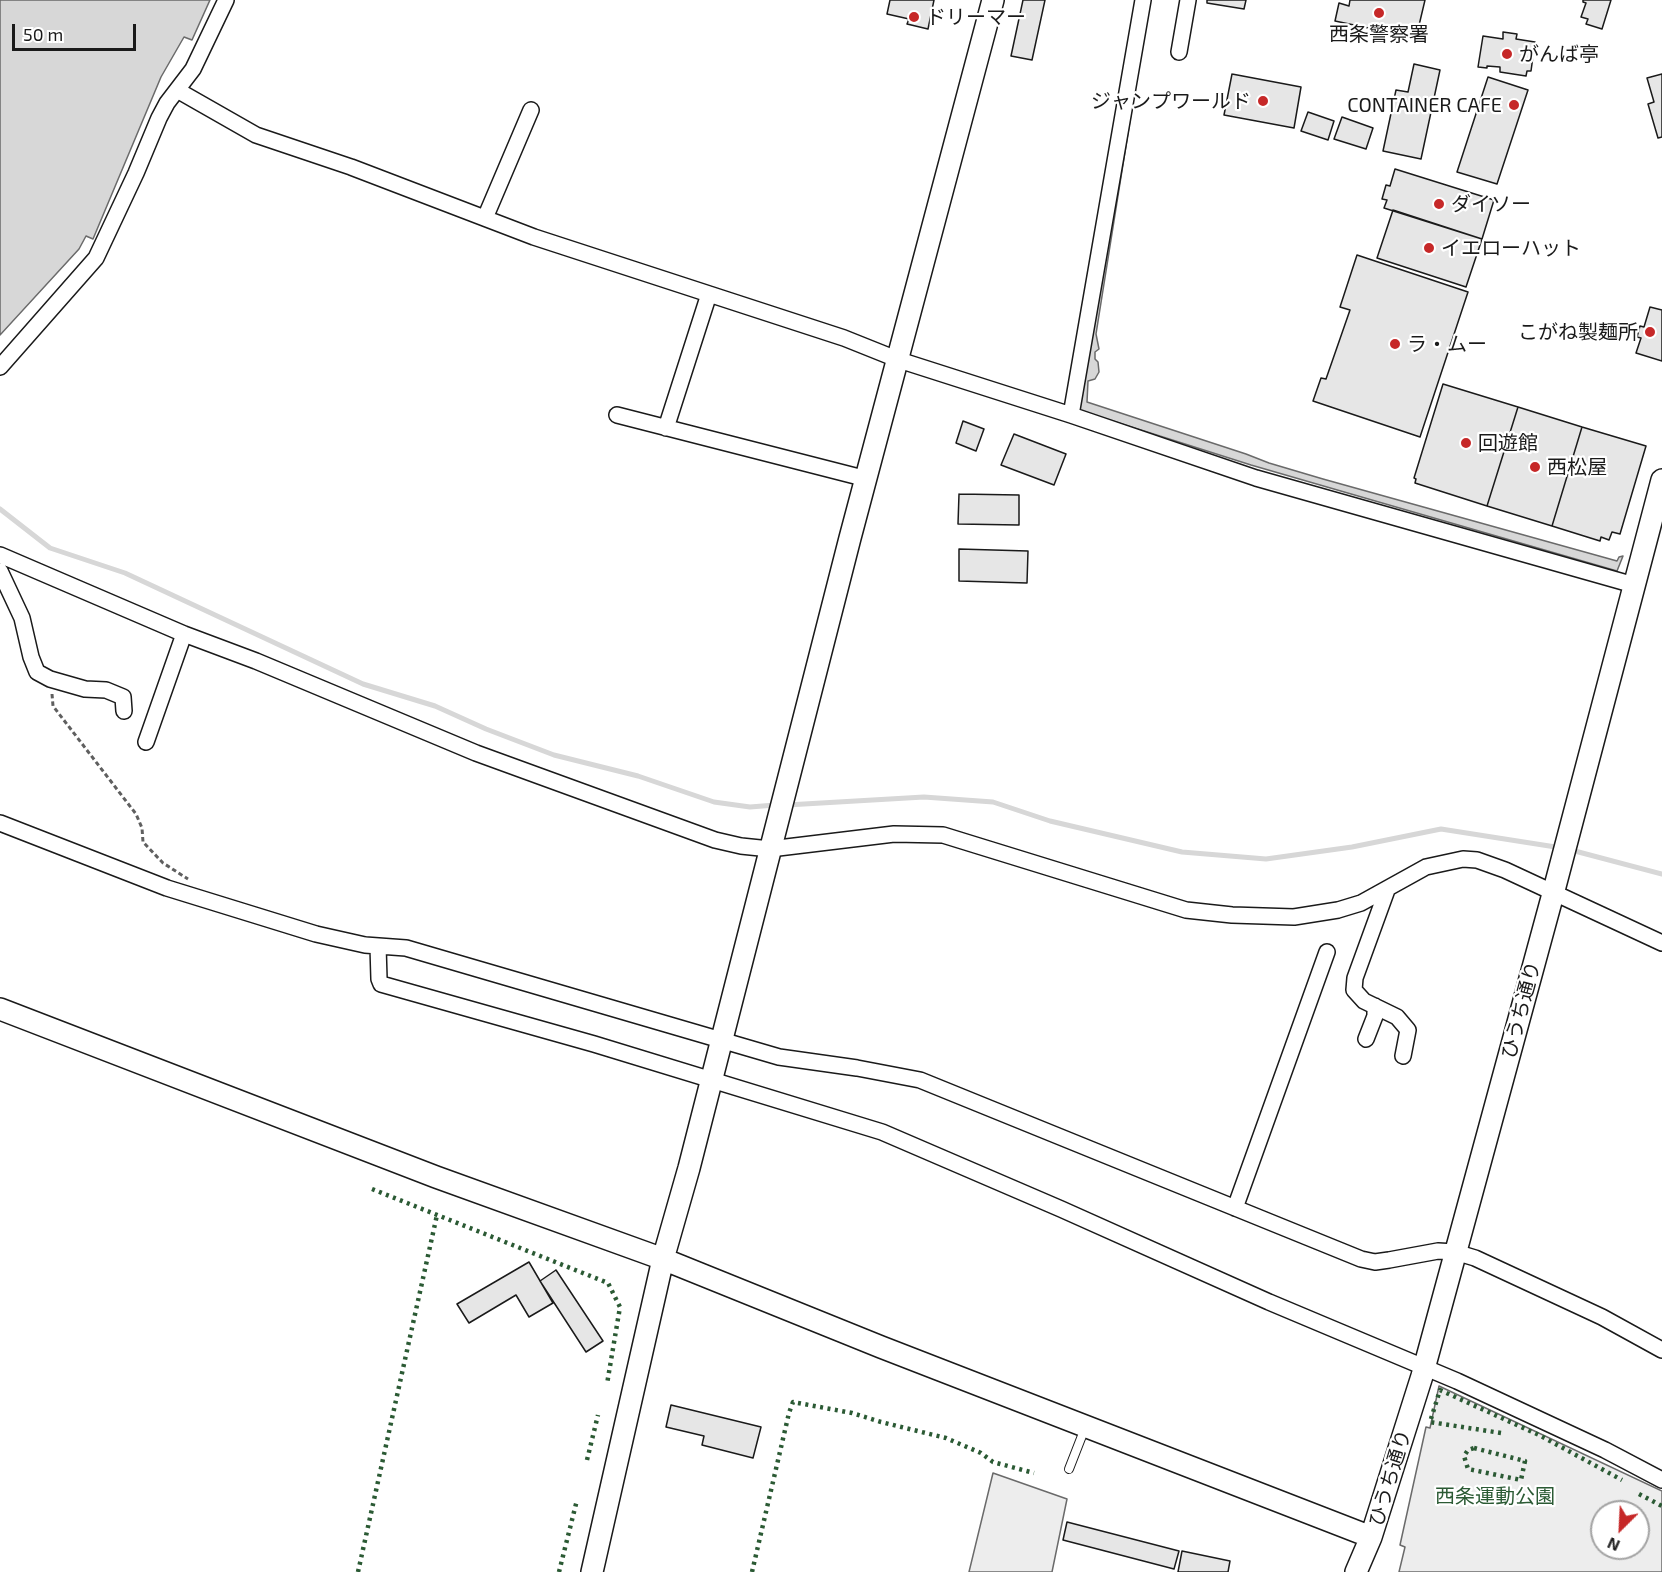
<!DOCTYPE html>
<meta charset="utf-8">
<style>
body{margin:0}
#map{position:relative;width:1662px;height:1572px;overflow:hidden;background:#fff;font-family:"Exo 2",sans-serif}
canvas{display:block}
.north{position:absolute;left:1590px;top:1500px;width:60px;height:60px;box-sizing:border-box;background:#fff;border:2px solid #a3a3a3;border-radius:50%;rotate:204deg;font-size:16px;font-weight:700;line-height:24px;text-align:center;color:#1a1a1a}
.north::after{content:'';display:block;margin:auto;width:21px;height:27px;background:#c62828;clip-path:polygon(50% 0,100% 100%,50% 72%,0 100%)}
.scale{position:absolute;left:12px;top:24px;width:124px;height:27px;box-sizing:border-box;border:3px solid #1a1a1a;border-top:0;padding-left:8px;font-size:18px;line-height:21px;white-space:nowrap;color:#1a1a1a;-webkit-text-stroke:4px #fff;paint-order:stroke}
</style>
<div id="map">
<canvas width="1662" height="1572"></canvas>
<div class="north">N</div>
<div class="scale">50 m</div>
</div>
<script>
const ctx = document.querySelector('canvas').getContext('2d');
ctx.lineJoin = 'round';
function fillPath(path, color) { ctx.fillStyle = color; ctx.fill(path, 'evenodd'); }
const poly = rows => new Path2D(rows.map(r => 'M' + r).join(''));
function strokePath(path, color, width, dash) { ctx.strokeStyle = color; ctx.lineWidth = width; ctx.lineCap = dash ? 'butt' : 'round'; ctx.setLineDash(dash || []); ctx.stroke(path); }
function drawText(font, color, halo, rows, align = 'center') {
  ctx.font = font + ' "Exo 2","Noto Sans JP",sans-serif'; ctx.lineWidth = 4.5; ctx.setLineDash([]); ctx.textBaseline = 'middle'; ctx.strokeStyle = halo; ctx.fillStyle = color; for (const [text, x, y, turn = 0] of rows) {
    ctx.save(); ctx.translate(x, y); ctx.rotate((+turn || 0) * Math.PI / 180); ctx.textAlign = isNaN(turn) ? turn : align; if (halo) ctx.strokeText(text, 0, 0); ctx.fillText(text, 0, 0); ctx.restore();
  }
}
const built = poly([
 [1439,1386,1662,1491,1662,1572,1399,1572,1405,1547,1400,1545,1426,1427,1430,1428,1439,1386],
 [1602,1512,1638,1512,1638,1548,1602,1548,1602,1512],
 [993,1473,1067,1499,1052,1572,969,1572,993,1473]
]);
fillPath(built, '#ededed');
strokePath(built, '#6a6a6a', 1.5);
const water = poly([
 [0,0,210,0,192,40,184,37,161,77,93,239,86,236,79,249,0,335,0,0],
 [1132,108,1096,334,1099,349,1095,352,1095,359,1098,362,1099,372,1095,379,1088,381,1087,402,1246,454,1269,463,1323,479,1617,561,1619,557,1623,556,1617,571,1251,465,1078,410,1132,108]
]);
fillPath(water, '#d7d7d7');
strokePath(water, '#6a6a6a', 1.5);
strokePath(poly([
 [0,509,50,548,125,573,363,684,435,706,486,729,554,755,638,776,714,802,750,807,775,805],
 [787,805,924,797,993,802,1050,821,1182,852,1266,859,1352,847,1441,829,1562,848],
 [1571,850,1662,874]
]), '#d7d7d7', 5);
const building = poly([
 [890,0,934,0,928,29,907,24,909,19,887,14,890,0],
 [1023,0,1045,0,1032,60,1011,56,1023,0],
 [1207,0,1246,0,1244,9,1207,3,1207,0],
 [1350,0,1425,0,1416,38,1335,21,1339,3,1349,6,1350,0],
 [1583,0,1611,0,1602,29,1586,24,1588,19,1581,17,1586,3,1583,2,1583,0],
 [1503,32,1517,34,1516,39,1535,42,1531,71,1527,71,1526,76,1500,72,1500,67,1487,66,1487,68,1478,67,1483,36,1503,39,1503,32],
 [1414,64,1440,70,1421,159,1383,151,1396,90,1408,92,1414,64],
 [1232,74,1301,87,1294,128,1224,115,1232,74],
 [1662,74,1662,137,1658,138,1648,104,1654,102,1647,78,1662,74],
 [1488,77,1528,90,1497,184,1457,172,1488,77],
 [1308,112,1334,121,1328,140,1301,131,1308,112],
 [1342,117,1373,128,1366,149,1334,139,1342,117],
 [1395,169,1494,200,1482,239,1384,208,1387,200,1382,199,1386,185,1390,186,1395,169],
 [1393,210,1482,239,1466,287,1377,258,1393,210],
 [1357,255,1468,292,1420,437,1313,401,1321,378,1326,379,1350,310,1340,307,1357,255],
 [1650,307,1662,310,1662,361,1636,353,1641,338,1637,337,1640,326,1644,327,1650,307],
 [1443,384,1518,407,1487,506,1415,483,1416,479,1414,478,1443,384],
 [1518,407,1582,427,1552,526,1487,506,1518,407],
 [963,421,984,429,976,451,956,443,963,421],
 [1582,427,1646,446,1620,534,1612,532,1609,540,1601,537,1600,541,1552,526,1582,427],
 [1014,434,1066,454,1054,485,1001,465,1014,434],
 [959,494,1019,495,1019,525,958,524,959,494],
 [959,549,1028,551,1027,583,959,581,959,549],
 [529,1262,553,1303,529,1317,516,1295,469,1323,457,1304,529,1262],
 [556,1270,603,1341,586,1352,540,1281,556,1270],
 [671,1405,761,1427,753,1458,702,1445,704,1436,666,1427,671,1405],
 [1067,1522,1179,1551,1174,1569,1063,1540,1067,1522],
 [1182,1551,1230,1561,1228,1572,1178,1572,1182,1551]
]);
fillPath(building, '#e6e6e6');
strokePath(building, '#1a1a1a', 1.5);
const lane = poly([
 [1069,1469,1085,1428]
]);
const street = poly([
 [1179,52,1188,0],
 [177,90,256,135,351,167,534,237,844,338,899,360,1071,415,1256,478,1634,585],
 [485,218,531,110],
 [0,367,96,258,136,173,159,118,167,103,193,69,226,0],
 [617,415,867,479],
 [1071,415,1143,0],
 [666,428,709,294],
 [0,555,184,634,256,661,476,753,715,840,741,846,770,849,894,834,943,835,1186,910,1232,915,1294,917,1338,910,1361,903,1426,867,1463,859,1477,860,1505,870,1662,943],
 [0,571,22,618,31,657,37,672,50,679,85,689,106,690,123,697,124,711],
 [146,742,184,634],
 [0,823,167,888,316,934,365,945,406,948,779,1057,857,1068,920,1080,1361,1259,1375,1262,1389,1260,1438,1251,1455,1252,1475,1258,1602,1317,1662,1350],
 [1387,890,1355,978,1354,990,1364,1001,1397,1017,1408,1030,1403,1056],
 [378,946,379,979,381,984,594,1044,882,1132,1061,1209,1269,1302,1457,1381,1605,1450,1662,1480],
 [1366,1039,1375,1016,1375,1006],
 [1235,1208,1327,952]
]);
const secondary = poly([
 [0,1009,436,1177,663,1259,881,1347,1371,1537],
 [592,1572,663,1259,689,1168,850,538,993,0],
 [1356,1572,1371,1537,1422,1376,1553,894,1662,480]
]);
strokePath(lane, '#1a1a1a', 10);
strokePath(street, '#1a1a1a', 18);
strokePath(secondary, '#1a1a1a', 24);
strokePath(poly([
 [52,694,53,706,136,814,142,828,143,842,163,863,188,879]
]), '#5f5f5f', 3, [4.5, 3]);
strokePath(lane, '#fff', 8);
strokePath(street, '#fff', 15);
strokePath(secondary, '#fff', 21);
strokePath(poly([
 [372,1189,608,1283,620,1307,607,1384],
 [1501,1433,1430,1422,1440,1390,1539,1435,1622,1480],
 [1474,1448,1525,1461,1521,1480,1468,1469,1464,1456,1468,1450,1474,1448],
 [587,1460,598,1415],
 [1639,1494,1662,1506],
 [358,1572,437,1215],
 [559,1572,577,1500],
 [752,1572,789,1413,793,1402,852,1413,881,1422,946,1438,981,1453,993,1462,1034,1473]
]), '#2b5a34', 4.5, [3, 4.5]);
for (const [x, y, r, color] of [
 [1379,13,6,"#c62828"],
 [914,17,6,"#c62828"],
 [1507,54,6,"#c62828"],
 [1263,101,6,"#c62828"],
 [1514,105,6,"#c62828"],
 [1439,204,6,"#c62828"],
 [1429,248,6,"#c62828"],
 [1650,332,6,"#c62828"],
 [1395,344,6,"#c62828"],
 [1466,443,6,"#c62828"],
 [1535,467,6,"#c62828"]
]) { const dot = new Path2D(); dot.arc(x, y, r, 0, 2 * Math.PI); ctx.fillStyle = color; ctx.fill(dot); strokePath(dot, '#fff', 2); }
drawText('20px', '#1a1a1a', '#fff', [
 ["ドリーマー",926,17],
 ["西条警察署",1379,34,"center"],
 ["がんば亭",1519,54],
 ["ジャンプワールド",1251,101,"right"],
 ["CONTAINER CAFE",1502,105,"right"],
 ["ダイソー",1451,204],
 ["イエローハット",1441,248],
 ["こがね製麺所",1638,332,"right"],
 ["ラ・ムー",1407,344],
 ["回遊館",1478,443],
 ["西松屋",1547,467]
], 'left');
drawText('20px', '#1a1a1a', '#fff', [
 ["ひうち通り",1521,1010,-75],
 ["ひうち通り",1390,1478,-73]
]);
drawText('20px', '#2b5a34', '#fff', [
 ["西条運動公園",1495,1496]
]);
</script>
